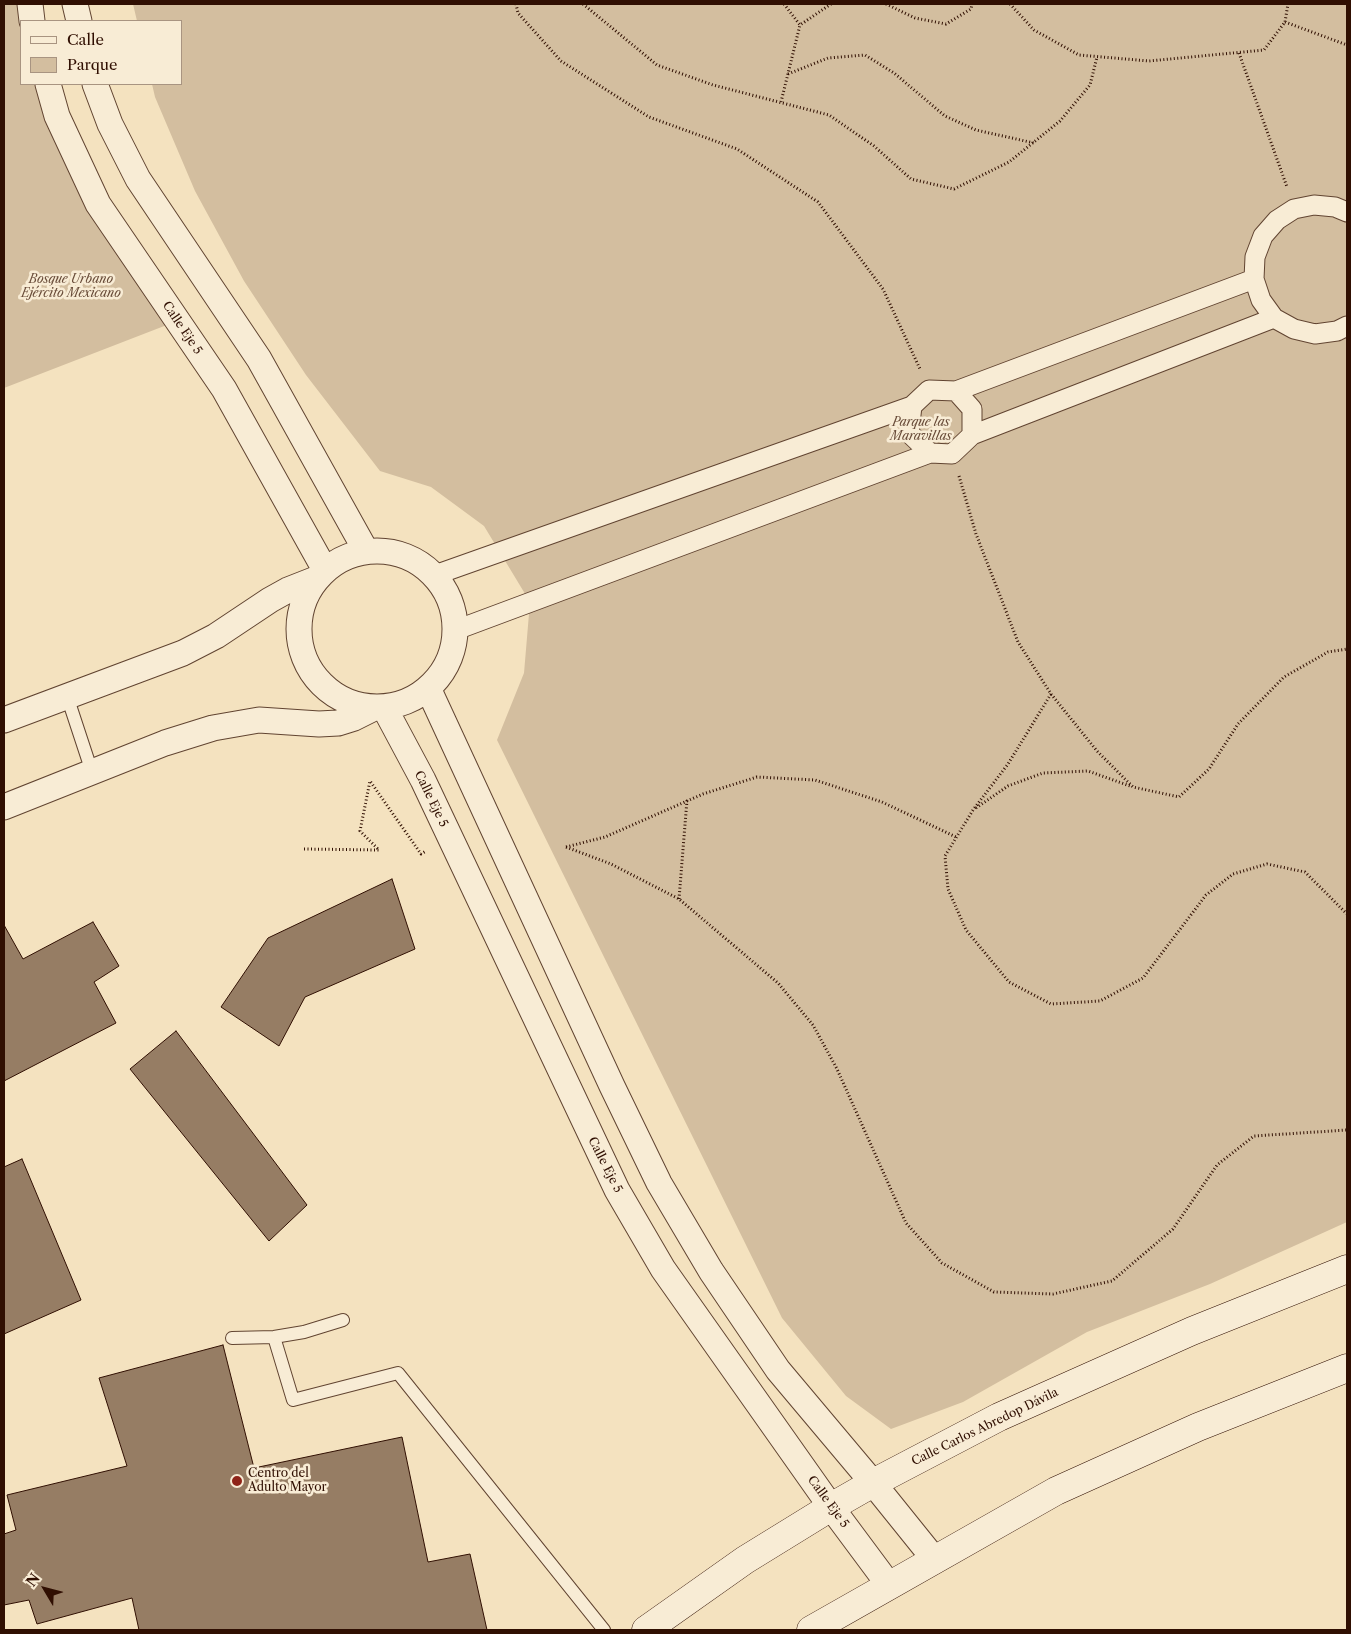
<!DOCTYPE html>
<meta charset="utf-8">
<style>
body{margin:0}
#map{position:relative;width:1351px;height:1634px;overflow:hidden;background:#f4e2bf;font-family:"Libre Caslon Text",serif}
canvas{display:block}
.frame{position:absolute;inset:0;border:5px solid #300f02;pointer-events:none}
.legend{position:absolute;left:20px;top:20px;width:162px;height:65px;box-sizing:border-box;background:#f8ecd5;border:1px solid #a89481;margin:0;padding:6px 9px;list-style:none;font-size:15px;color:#300f02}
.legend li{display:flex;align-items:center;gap:10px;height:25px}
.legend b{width:25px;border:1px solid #a89481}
.north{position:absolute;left:20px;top:1564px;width:50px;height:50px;-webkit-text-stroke:4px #f8ecd5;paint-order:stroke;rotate:307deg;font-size:14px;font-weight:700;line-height:20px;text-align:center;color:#300f02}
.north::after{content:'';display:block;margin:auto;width:18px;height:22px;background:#300f02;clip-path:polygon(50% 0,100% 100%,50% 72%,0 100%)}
</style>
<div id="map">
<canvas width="1351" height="1634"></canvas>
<div class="frame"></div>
<ul class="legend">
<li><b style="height:6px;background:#f8ecd5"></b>Calle</li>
<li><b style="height:14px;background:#d3be9f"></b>Parque</li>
</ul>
<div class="north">N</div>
</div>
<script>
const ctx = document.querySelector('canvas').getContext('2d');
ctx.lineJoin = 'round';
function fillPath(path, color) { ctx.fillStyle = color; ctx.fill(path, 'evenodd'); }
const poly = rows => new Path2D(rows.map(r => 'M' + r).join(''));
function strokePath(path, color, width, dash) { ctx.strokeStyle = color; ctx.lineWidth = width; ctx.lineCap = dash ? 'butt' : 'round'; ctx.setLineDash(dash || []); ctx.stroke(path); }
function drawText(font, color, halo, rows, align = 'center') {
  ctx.font = font + ' "Libre Caslon Text",serif'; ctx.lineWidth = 5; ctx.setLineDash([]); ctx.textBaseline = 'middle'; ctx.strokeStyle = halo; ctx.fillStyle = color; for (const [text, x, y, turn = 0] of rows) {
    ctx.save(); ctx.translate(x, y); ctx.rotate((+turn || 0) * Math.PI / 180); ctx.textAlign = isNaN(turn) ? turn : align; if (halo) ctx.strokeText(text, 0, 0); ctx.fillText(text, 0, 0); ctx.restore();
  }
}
fillPath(poly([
 [4,4,25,4,21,21,21,84,43,84,172,323,4,388],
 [133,4,1347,4,1347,1222,1210,1284,1087,1332,963,1402,891,1429,846,1396,782,1318,497,740,524,673,530,602,484,526,431,487,380,471,306,375,244,281,195,191,155,97,152,84,181,84,181,21,137,21]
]), '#d3be9f');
const building = poly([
 [392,879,415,949,305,997,279,1046,221,1007,268,938,392,879],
 [93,922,119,966,94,982,116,1023,4,1081,4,925,23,959,93,922],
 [176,1031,307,1205,269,1241,130,1069,176,1031],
 [22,1159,81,1300,4,1334,4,1167,22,1159],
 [223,1345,254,1468,402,1437,428,1562,470,1554,487,1630,139,1630,132,1598,37,1624,29,1600,4,1605,4,1534,16,1530,7,1495,127,1466,99,1378,223,1345]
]);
fillPath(building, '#967d64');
strokePath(building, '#300f02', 1);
const service = poly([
 [67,696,92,772],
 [274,1337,293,1400,398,1373,604,1630],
 [232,1338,274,1337,304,1332,343,1320]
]);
const pedestrian = poly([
 [1347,212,1335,207,1314,205,1294,209,1277,220,1263,236,1255,257,1254,279,1261,300,1274,318,1294,329,1315,334,1337,331,1347,326],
 [956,391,972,409,972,435],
 [912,406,909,433,930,453],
 [435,575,912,406,929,390,956,391,1254,279],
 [456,630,930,453,952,454,972,435,1274,318]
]);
const minor = poly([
 [30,4,32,21],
 [75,4,79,21],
 [48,84,57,116,98,204,224,389,325,570],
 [95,84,110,124,138,179,259,359,366,551],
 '299 629a78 78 0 1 1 156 0a78 78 0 1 1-156 0Z',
 [428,688,612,1086,659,1183,711,1271,778,1370,873,1483,935,1560],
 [384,707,423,780,617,1190,663,1269,831,1507,889,1585],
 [4,720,183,653,216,636,270,600,288,590,316,579],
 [4,807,165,743,213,728,259,720,319,724,338,723,354,718,374,708]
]);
const secondary = poly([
 [646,1630,745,1560,831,1507,873,1483,999,1417,1192,1331,1347,1269],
 [811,1630,1056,1491,1198,1427,1347,1368]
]);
strokePath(service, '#614431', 14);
strokePath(pedestrian, '#614431', 21);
strokePath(minor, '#614431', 27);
strokePath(secondary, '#300f02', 29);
strokePath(poly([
 [516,4,518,13,561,61,649,117,737,149,818,202,883,289,920,369],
 [583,4,657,65,713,85,829,115,874,146,911,179,954,189,1009,162,1060,121,1090,85,1097,57],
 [784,4,800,25,831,4],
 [886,4,915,18,946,24,971,9,972,4],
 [1010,4,1034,30,1079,55,1149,61,1264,50,1285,22,1288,4],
 [1285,22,1347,45],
 [1239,53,1287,187],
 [788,74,828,58,865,55,894,73,945,116,976,130,1034,143],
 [781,102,800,25],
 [959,476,976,534,1018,642,1051,694,1097,751,1133,787,1179,797,1209,769,1238,724,1284,677,1328,652,1347,649],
 [1051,694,1008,764,973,810,945,856,948,889,966,930,1009,982,1051,1004,1100,1001,1143,978,1206,895,1233,874,1267,864,1305,872,1347,914],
 [976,808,1008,786,1043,773,1088,771,1130,786],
 [566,847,611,864,679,899,778,983,813,1025,837,1069,906,1223,942,1263,994,1292,1053,1294,1112,1281,1173,1229,1217,1165,1254,1136,1347,1130],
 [566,847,605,837,703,794,757,777,815,780,882,802,956,837],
 [304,849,379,850,360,831,370,781,421,854,426,851],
 [679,899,687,800]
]), '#300f02', 3, [1, 2.5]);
strokePath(service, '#f8ecd5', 12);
strokePath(pedestrian, '#f8ecd5', 19);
strokePath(minor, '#f8ecd5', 25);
strokePath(secondary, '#f8ecd5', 28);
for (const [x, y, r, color] of [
 [237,1481,6,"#8f2418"]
]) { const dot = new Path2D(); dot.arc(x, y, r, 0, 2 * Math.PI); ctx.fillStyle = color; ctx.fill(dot); strokePath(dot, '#f8ecd5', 2); }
drawText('italic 12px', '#694c39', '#f8ecd5', [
 ["Bosque Urbano",71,280],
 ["Ejército Mexicano",71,294],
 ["Parque las",921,423],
 ["Maravillas",921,437]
]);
drawText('12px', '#300f02', '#f8ecd5', [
 ["Calle Eje 5",182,328,56],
 ["Calle Eje 5",431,799,64],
 ["Calle Eje 5",605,1165,63],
 ["Calle Carlos Abredop Dávila",985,1427,-26],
 ["Calle Eje 5",828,1502,54]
]);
drawText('12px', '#300f02', '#f8ecd5', [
 ["Centro del",248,1474],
 ["Adulto Mayor",248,1488]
], 'left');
</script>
